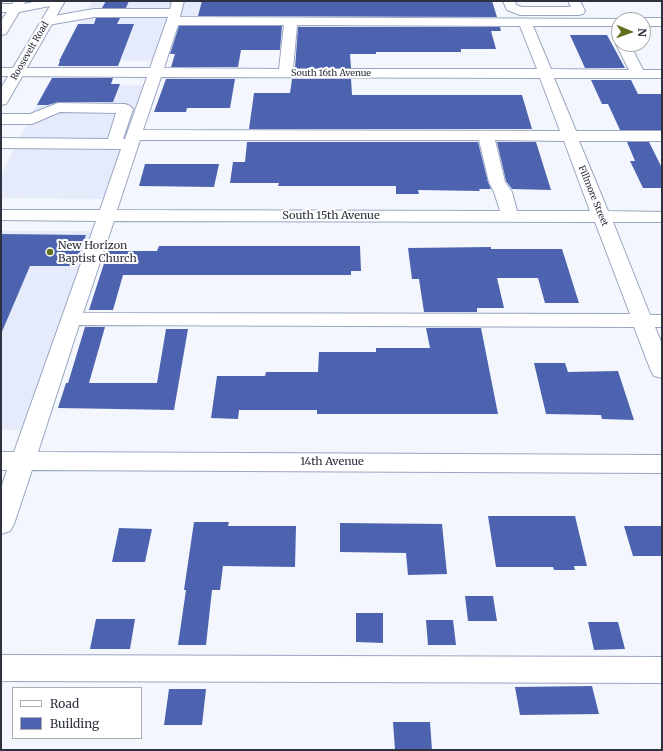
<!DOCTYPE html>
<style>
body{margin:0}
#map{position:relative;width:663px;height:751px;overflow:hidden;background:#f3f6fc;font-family:Merriweather,serif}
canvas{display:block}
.frame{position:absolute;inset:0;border:2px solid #2e323e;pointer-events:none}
.legend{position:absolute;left:12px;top:687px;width:130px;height:52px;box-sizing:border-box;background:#fff;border:1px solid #abadb2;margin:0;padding:5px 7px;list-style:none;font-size:12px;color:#2e323e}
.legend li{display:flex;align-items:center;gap:8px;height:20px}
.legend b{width:20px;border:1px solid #abadb2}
.north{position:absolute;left:611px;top:12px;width:40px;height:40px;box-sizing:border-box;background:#fff;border:1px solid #abadb2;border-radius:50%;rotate:92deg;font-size:11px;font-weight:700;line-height:16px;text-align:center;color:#2e323e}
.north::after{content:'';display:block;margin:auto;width:14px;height:18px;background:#60701c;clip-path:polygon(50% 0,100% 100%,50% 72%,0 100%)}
</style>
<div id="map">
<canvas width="663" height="751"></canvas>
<div class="frame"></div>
<ul class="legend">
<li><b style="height:5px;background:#fff"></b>Road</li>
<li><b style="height:11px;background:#4d63af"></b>Building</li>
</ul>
<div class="north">N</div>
</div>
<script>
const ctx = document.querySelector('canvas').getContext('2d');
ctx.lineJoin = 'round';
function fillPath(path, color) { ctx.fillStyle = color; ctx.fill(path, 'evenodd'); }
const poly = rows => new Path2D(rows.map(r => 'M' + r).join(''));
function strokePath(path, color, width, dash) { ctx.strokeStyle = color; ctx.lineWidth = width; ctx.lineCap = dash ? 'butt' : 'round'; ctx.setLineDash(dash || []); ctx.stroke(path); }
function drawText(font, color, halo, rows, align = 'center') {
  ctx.font = font + ' Merriweather,serif'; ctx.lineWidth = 4; ctx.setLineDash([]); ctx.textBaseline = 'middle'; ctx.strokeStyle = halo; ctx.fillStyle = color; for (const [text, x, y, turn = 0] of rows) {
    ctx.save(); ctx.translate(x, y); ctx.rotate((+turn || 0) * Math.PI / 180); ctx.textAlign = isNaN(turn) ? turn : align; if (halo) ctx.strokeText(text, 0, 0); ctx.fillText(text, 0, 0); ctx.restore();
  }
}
fillPath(poly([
 [92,1,252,1,249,19,167,19,152,61,60,60],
 [47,84,143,85,104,199,1,198,1,175],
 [1,231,92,231,27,430,1,430]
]), '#e5ebfb');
fillPath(poly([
 [106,1,129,1,126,8,102,8],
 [202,1,492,1,497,17,198,16],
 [96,18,120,18,117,24,134,24,118,66,58,66,60,61,59,61,78,24,94,24],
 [179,26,282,26,280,50,241,50,238,67,171,67,175,54,170,54],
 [298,27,500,27,501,31,491,31,496,49,461,49,461,52,376,52,376,54,350,54,351,68,295,68],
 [570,35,607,35,625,68,585,68],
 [52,78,113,78,111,84,120,84,113,102,58,102,48,105,37,105],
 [166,79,235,79,230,108,187,108,186,112,154,112],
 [292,79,351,79,352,95,522,95,532,129,249,129,254,93,290,93],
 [591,80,631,80,638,94,662,94,662,130,620,130,608,104,602,104],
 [247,142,478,142,488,182,491,189,479,189,480,191,418,190,419,194,396,194,396,186,278,186,279,183,230,183,233,162,245,162],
 [497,142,536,142,551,190,512,189,506,181],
 [627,142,649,142,662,168,662,188,643,188,630,161,635,161],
 [145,164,219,164,214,187,139,186],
 [1,234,86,235,75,266,30,266,1,334],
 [159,246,360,246,361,271,351,271,351,275,123,275,113,310,89,310,108,251,157,251],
 [491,247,491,249,562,249,579,303,545,303,538,278,497,278,504,308,477,308,477,312,424,312,419,279,412,279,408,248],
 [85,327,105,327,89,383,157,383,166,329,188,329,174,410,58,408,66,383,68,383],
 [426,328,481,328,498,414,317,414,317,410,239,410,238,419,211,418,217,376,265,376,266,372,318,372,319,352,376,352,376,348,430,348],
 [534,363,565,363,568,372,618,371,634,420,602,419,601,415,546,414],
 [488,516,575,516,587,566,574,566,575,570,554,570,553,567,496,567],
 [194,522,229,522,228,526,296,526,295,567,223,566,220,590,212,590,206,645,178,645,186,590,184,590],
 [340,523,442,524,447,574,408,575,406,553,340,552],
 [624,526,662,526,662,556,633,556],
 [119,528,152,529,145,562,112,562],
 [465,596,493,596,497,621,468,621],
 [356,613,383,613,383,643,356,642],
 [96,619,135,619,130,649,90,649],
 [426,620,453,620,456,645,428,645],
 [588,622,618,622,625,649,594,650],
 [592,686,599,714,520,715,515,687],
 [169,689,206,689,202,725,164,725],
 [393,722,430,722,432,750,395,750]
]), '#4d63af');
const minor = poly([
 [14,1,26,1,24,4,39,1,62,1,60,4,19,12,6,34,1,35,1,21,7,12,1,12,1,4,12,4,14,1],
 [172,1,184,1,180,17,624,19,619,20,619,26,533,26,551,69,629,70,616,44,619,41,619,44,630,44,643,70,662,70,662,78,554,78,576,131,662,131,662,141,579,141,608,211,662,212,662,222,613,222,650,315,662,315,662,327,655,327,662,344,662,378,654,376,651,371,634,327,79,325,38,452,662,455,662,473,32,470,14,524,10,531,1,534,1,488,7,470,1,470,1,452,14,452,96,221,1,220,1,210,100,210,121,149,1,148,1,138,108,139,116,113,60,112,32,124,1,124,1,114,30,114,58,103,125,104,130,106,133,109,123,139,125,139,147,77,1,76,1,68,150,68,168,17,94,17,48,25,43,24,42,21,43,18,48,17,94,9,170,9,172,1],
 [178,25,284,25,279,69,164,68,178,25],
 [297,25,520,26,537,69,293,69,297,25],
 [161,77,540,78,560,131,143,130,161,77],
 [140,140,479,140,489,182,494,192,500,211,117,210,140,140],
 [495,140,564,141,590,211,517,211,512,192,505,182,495,140],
 [114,221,595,222,630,314,83,313,114,221],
 [503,1,515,1,516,5,522,7,571,7,568,1,580,1,585,11,583,14,579,15,520,15,507,10,503,1],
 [643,18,662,18,662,26,643,26,643,20,638,20,643,18],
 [1,655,662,657,662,683,1,681,1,655]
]);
const major = poly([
 [53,1,65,1,8,101,6,104,1,105,1,88,53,1]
]);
strokePath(minor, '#9aa5c3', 2);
strokePath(major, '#9aa5c3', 2);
fillPath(minor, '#fff');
fillPath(major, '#fff');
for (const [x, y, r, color] of [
 [50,252,4,"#60701c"]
]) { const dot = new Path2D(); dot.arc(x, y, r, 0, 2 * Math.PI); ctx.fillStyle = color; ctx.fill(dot); strokePath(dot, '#fff', 1.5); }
drawText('9px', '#2e323e', '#fff', [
 ["Roosevelt Road",30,51,-60],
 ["South 16th Avenue",331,73],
 ["Fillmore Street",593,196,68]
]);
drawText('11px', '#2e323e', '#fff', [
 ["South 15th Avenue",331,216],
 ["14th Avenue",332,462]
]);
drawText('11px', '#2e323e', '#fff', [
 ["New Horizon",58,246],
 ["Baptist Church",58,259]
], 'left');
</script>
